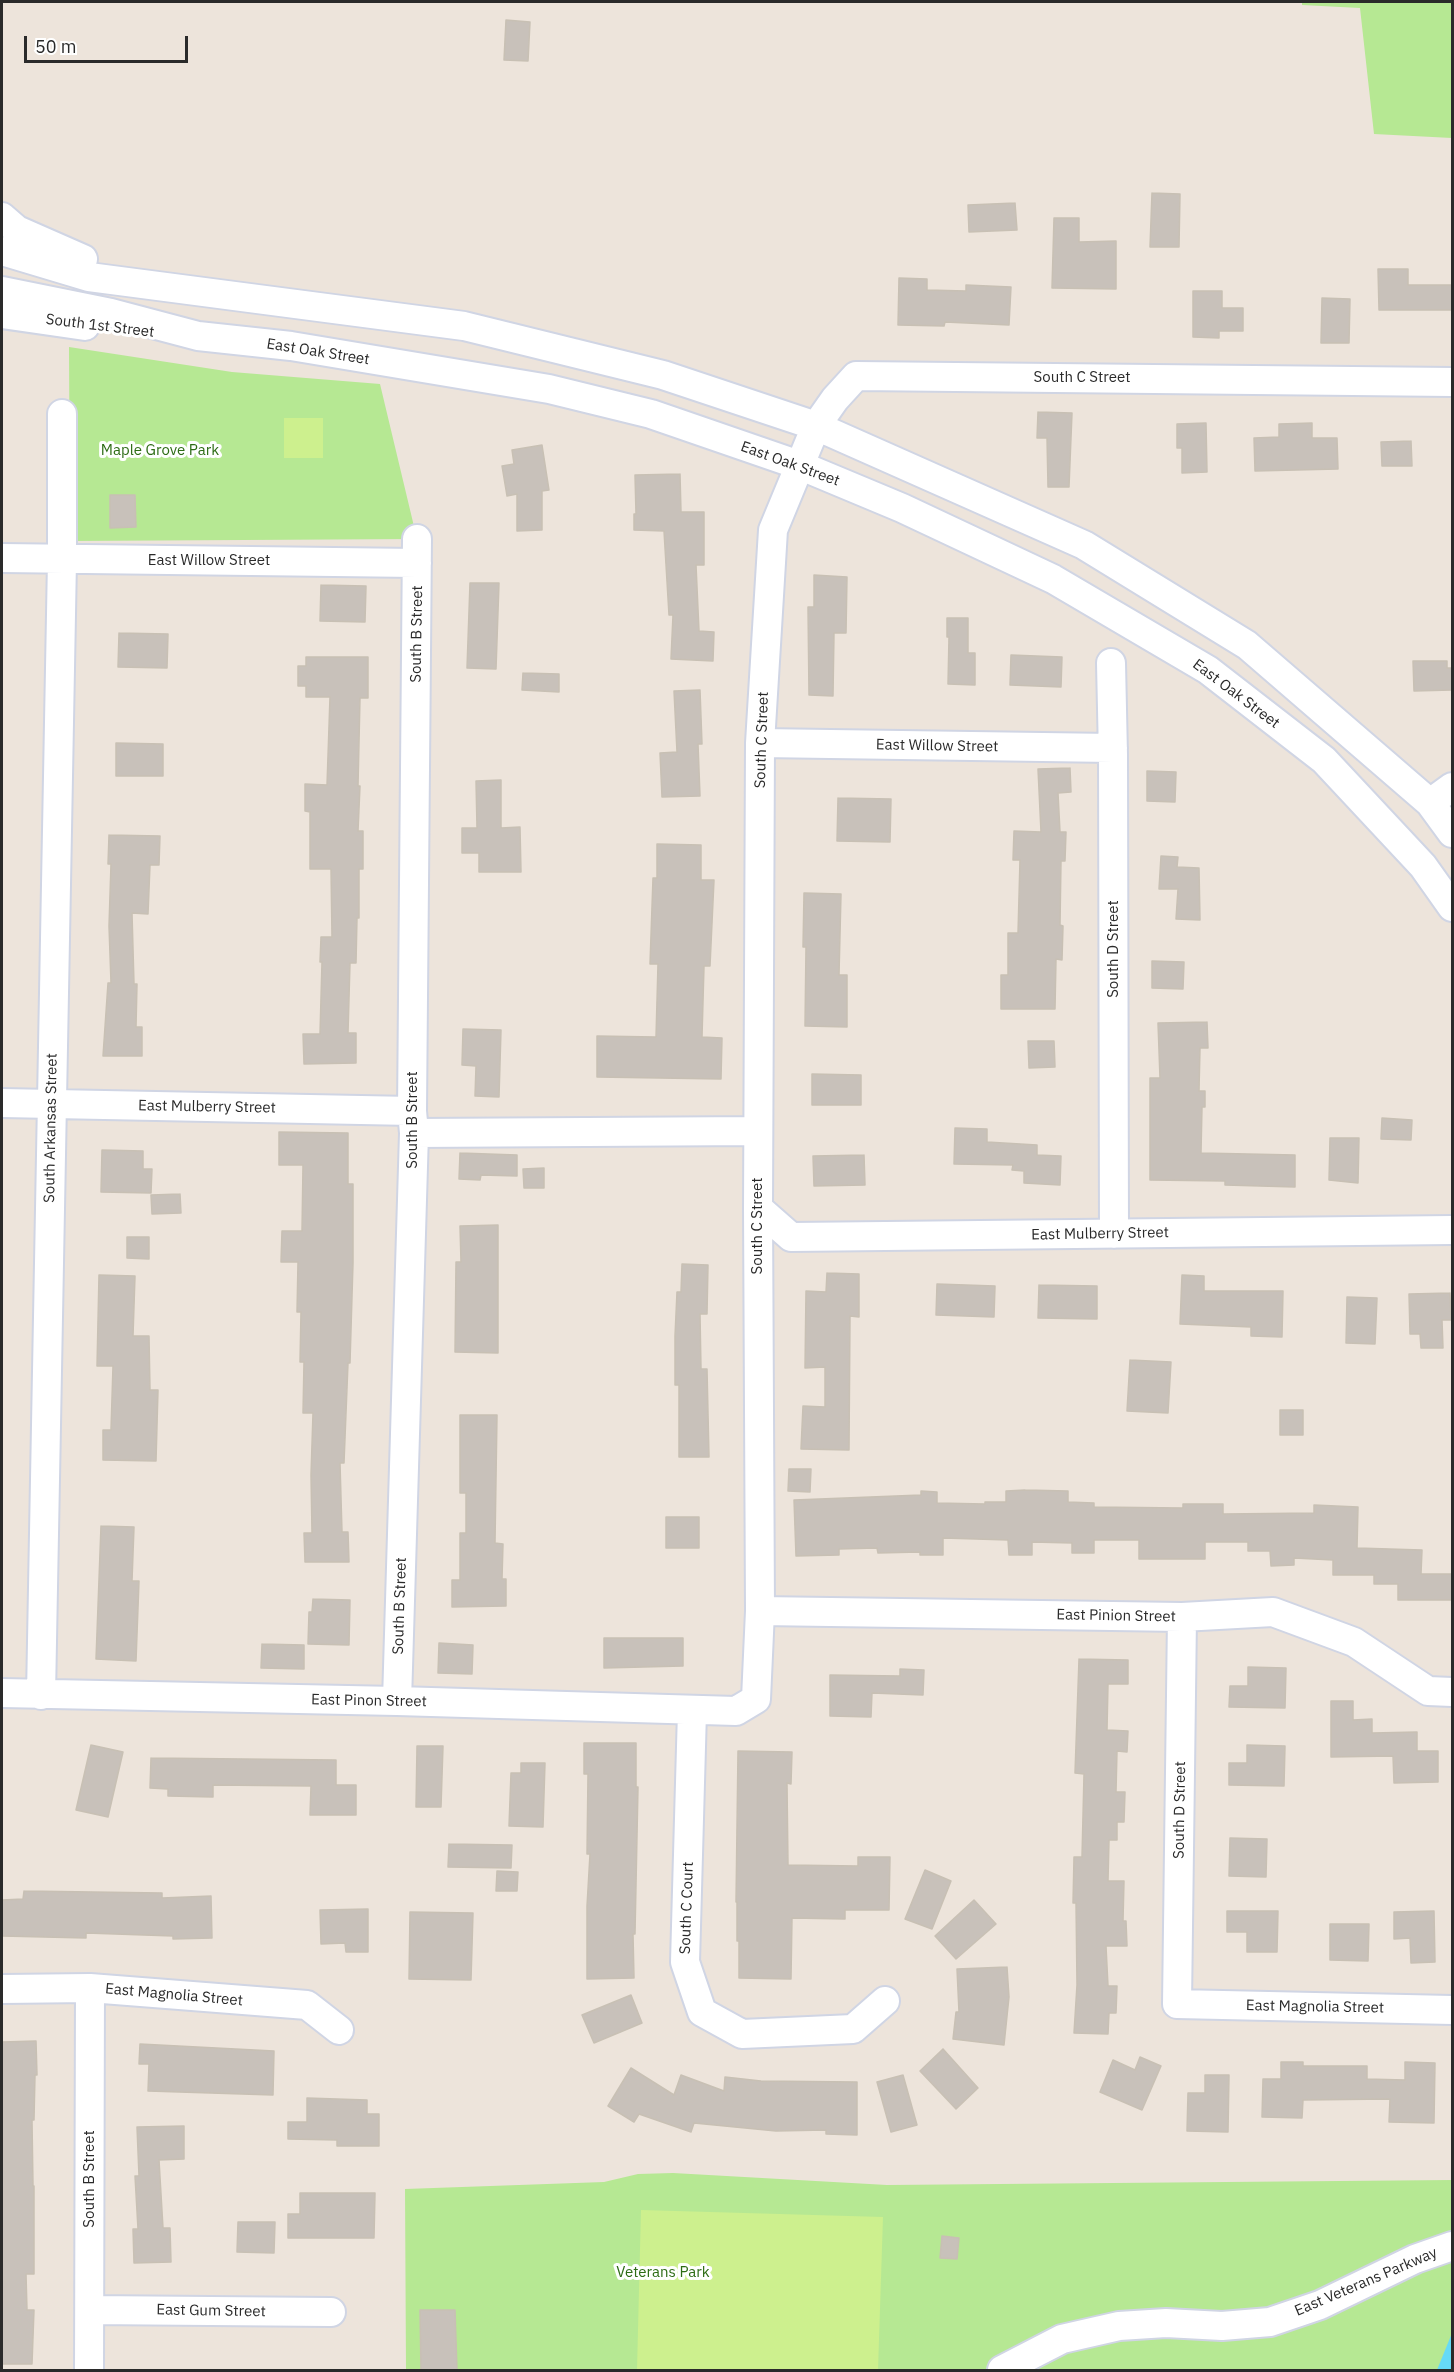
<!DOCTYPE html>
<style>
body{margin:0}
#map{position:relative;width:1454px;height:2372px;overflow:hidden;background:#ede4db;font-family:"IBM Plex Sans",sans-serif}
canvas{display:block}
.frame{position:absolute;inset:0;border:3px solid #2a2a2a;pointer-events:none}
.scale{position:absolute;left:24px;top:36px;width:164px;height:27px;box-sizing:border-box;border:3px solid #2a2a2a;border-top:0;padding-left:8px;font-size:18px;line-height:21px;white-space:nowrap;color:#2a2a2a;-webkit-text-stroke:4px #fff;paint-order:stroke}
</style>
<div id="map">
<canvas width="1454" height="2372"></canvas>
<div class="frame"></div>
<div class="scale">50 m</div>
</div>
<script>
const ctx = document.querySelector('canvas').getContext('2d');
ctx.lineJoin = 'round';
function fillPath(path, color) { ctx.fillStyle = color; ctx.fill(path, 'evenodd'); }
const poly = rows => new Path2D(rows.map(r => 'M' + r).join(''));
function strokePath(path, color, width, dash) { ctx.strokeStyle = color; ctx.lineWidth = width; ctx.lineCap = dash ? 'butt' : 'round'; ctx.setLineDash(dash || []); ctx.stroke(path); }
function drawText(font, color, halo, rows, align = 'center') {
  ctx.font = font + ' "IBM Plex Sans",sans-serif'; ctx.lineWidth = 6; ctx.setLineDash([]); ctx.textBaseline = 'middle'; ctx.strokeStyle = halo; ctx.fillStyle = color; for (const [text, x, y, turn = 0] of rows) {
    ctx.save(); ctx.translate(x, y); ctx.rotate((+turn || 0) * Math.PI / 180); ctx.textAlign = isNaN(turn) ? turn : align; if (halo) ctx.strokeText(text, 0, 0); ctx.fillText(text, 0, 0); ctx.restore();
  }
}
fillPath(poly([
 [1302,2,1452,2,1452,138,1374,134,1360,8,1302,5],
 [69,347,232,372,380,384,417,539,70,541],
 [673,2173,887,2185,1452,2180,1452,2370,406,2370,405,2189,604,2182,638,2174]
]), '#b6e893');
fillPath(poly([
 [284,418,323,418,323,458,284,458],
 [641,2210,883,2217,878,2370,637,2370]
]), '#cdf08e');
fillPath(poly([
 [1452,2333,1452,2370,1437,2370]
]), '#66daf7');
const building = poly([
 [506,20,530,22,528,61,504,60,506,20],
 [1152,193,1180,194,1179,247,1150,247,1152,193],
 [1015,203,1017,230,969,232,968,205,1015,203],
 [1054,218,1079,218,1079,242,1116,241,1116,289,1052,288,1054,218],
 [1378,269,1408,269,1408,285,1452,285,1452,310,1379,310,1378,269],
 [899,278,927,279,927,290,966,291,966,285,1011,287,1009,325,945,322,944,326,898,325,899,278],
 [1193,291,1222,291,1222,308,1243,308,1243,331,1219,331,1219,338,1193,337,1193,291],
 [1322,298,1350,299,1349,343,1321,343,1322,298],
 [1038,412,1072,413,1069,487,1048,487,1047,438,1037,438,1038,412],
 [1206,423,1207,472,1182,473,1182,448,1177,448,1177,424,1206,423],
 [1312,423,1312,438,1337,438,1338,469,1255,471,1254,438,1279,437,1279,424,1312,423],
 [1411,441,1412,466,1382,466,1381,442,1411,441],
 [542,445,549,490,542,491,542,530,517,531,517,494,507,496,502,466,514,464,512,450,542,445],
 [680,474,681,512,704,512,704,565,696,565,699,631,714,632,713,661,671,659,673,615,669,615,664,531,634,530,634,514,636,514,635,475,680,474],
 [110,495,135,495,136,527,110,528,110,495],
 [814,575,847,577,846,633,834,633,833,696,809,695,808,607,814,607,814,575],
 [470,583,499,583,496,669,467,668,470,583],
 [321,585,366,586,365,622,320,621,321,585],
 [947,618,968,618,968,653,975,653,975,685,948,684,949,637,947,637,947,618],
 [119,633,168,634,167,668,118,667,119,633],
 [1011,655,1062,657,1061,687,1010,685,1011,655],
 [306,657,368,657,368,698,360,698,358,786,360,786,358,831,363,831,363,869,359,869,359,918,357,918,356,963,350,963,348,1033,356,1033,356,1063,304,1064,303,1034,320,1034,322,962,320,962,321,937,332,937,331,869,310,869,310,812,305,811,305,784,327,785,330,697,306,697,306,686,298,686,298,666,306,666,306,657],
 [1413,661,1447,661,1447,668,1452,668,1452,690,1414,691,1413,661],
 [523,673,559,674,559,692,522,690,523,673],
 [700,690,702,744,698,744,700,796,662,797,660,753,677,752,674,691,700,690],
 [116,743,163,744,163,776,116,776,116,743],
 [1070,768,1071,792,1058,793,1060,832,1066,832,1065,861,1061,861,1060,925,1063,926,1062,960,1056,959,1055,1009,1001,1009,1001,975,1008,975,1008,933,1018,933,1020,860,1013,860,1014,831,1041,832,1038,769,1070,768],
 [1147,771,1176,772,1175,802,1147,801,1147,771],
 [501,780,501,828,520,827,521,872,479,872,479,853,462,853,462,828,477,828,476,781,501,780],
 [838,798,891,799,890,842,837,841,838,798],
 [109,835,160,836,159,865,150,865,148,914,132,913,134,984,137,984,136,1027,142,1027,142,1056,103,1056,108,983,111,983,109,926,111,864,108,864,109,835],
 [657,844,701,845,701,880,714,880,710,966,704,966,702,1037,722,1038,721,1079,597,1077,597,1036,656,1037,658,964,650,964,653,878,657,878,657,844],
 [1161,856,1178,857,1177,867,1199,868,1200,920,1176,919,1178,889,1159,889,1161,856],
 [804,893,841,894,839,975,847,975,847,1027,805,1026,806,947,803,947,804,893],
 [1152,961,1184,962,1183,989,1152,988,1152,961],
 [1207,1022,1208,1048,1200,1048,1199,1091,1205,1091,1205,1107,1202,1107,1201,1153,1295,1155,1295,1187,1225,1185,1225,1181,1150,1180,1150,1078,1160,1078,1158,1023,1207,1022],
 [463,1029,501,1030,499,1097,475,1096,476,1066,462,1065,463,1029],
 [1028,1041,1054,1041,1055,1067,1029,1068,1028,1041],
 [812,1074,861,1075,861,1105,812,1105,812,1074],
 [1382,1118,1412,1120,1411,1140,1381,1139,1382,1118],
 [955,1128,987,1129,987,1142,1037,1145,1037,1155,1061,1156,1060,1185,1024,1183,1024,1171,1012,1170,1013,1165,954,1164,955,1128],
 [279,1132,348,1133,348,1184,353,1184,353,1263,350,1363,348,1363,344,1463,340,1463,342,1532,348,1532,349,1562,305,1562,304,1533,312,1533,311,1475,313,1413,303,1413,304,1362,300,1362,301,1312,297,1312,298,1262,281,1262,282,1231,302,1231,303,1165,279,1165,279,1132],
 [1330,1138,1359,1138,1358,1183,1329,1180,1330,1138],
 [102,1150,143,1151,143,1169,152,1169,151,1193,101,1192,102,1150],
 [460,1153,517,1155,517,1176,481,1175,480,1180,459,1179,460,1153],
 [864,1155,865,1185,814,1186,813,1156,864,1155],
 [544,1168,544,1188,524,1188,523,1169,544,1168],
 [180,1194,181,1213,152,1214,151,1195,180,1194],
 [498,1225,498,1353,455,1352,456,1262,461,1262,460,1226,498,1225],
 [127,1237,149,1237,149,1259,127,1258,127,1237],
 [682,1264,708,1265,707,1314,700,1314,701,1369,707,1369,709,1457,679,1457,679,1385,675,1385,675,1336,677,1292,681,1292,682,1264],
 [827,1273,859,1274,859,1317,850,1316,849,1450,801,1449,803,1406,825,1407,825,1367,805,1368,806,1291,826,1292,827,1273],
 [99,1275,135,1276,133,1336,149,1336,150,1390,158,1390,156,1461,103,1460,103,1430,111,1430,113,1366,97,1366,99,1275],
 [1182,1275,1204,1276,1204,1291,1283,1291,1282,1337,1251,1336,1251,1327,1180,1324,1182,1275],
 [937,1284,995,1286,994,1317,936,1315,937,1284],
 [1039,1285,1097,1286,1097,1319,1038,1318,1039,1285],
 [1450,1293,1451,1320,1442,1320,1443,1348,1421,1348,1420,1334,1410,1334,1409,1294,1450,1293],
 [1347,1297,1377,1298,1375,1344,1346,1343,1347,1297],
 [1130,1360,1171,1362,1168,1413,1127,1411,1130,1360],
 [1280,1410,1303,1410,1303,1435,1280,1435,1280,1410],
 [460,1415,497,1415,495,1543,503,1544,502,1579,506,1579,506,1606,452,1607,452,1580,460,1580,460,1533,466,1533,466,1493,460,1493,460,1415],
 [789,1469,811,1469,810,1492,788,1491,789,1469],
 [1025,1490,1068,1491,1068,1502,1094,1503,1094,1507,1183,1508,1183,1504,1223,1504,1223,1514,1314,1513,1314,1505,1358,1507,1357,1548,1422,1550,1421,1574,1452,1574,1452,1600,1398,1600,1398,1584,1374,1584,1374,1575,1333,1575,1333,1560,1294,1558,1294,1565,1271,1566,1270,1551,1248,1551,1248,1542,1205,1542,1205,1559,1139,1559,1139,1540,1094,1540,1094,1553,1072,1553,1072,1543,1032,1542,1032,1555,1009,1555,1008,1540,943,1538,943,1555,920,1555,920,1552,878,1553,877,1548,839,1549,839,1555,796,1556,794,1500,921,1495,921,1491,937,1492,937,1503,985,1504,985,1502,1006,1502,1006,1491,1025,1490],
 [666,1517,699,1517,699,1548,666,1548,666,1517],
 [101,1526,134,1527,132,1581,139,1581,136,1661,96,1659,101,1526],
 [313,1599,350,1600,349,1645,308,1644,309,1612,312,1612,313,1599],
 [604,1638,683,1638,683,1666,604,1668,604,1638],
 [439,1643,473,1645,472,1674,438,1673,439,1643],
 [262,1644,304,1645,304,1669,261,1668,262,1644],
 [1079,1659,1128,1660,1128,1684,1108,1684,1107,1730,1128,1731,1127,1752,1117,1751,1116,1792,1125,1792,1124,1822,1117,1822,1117,1840,1109,1840,1108,1881,1124,1881,1123,1921,1126,1921,1127,1946,1106,1946,1108,1986,1117,1986,1116,2013,1109,2013,1108,2034,1074,2033,1077,1985,1076,1903,1073,1903,1074,1857,1082,1857,1084,1774,1075,1773,1079,1659],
 [1248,1667,1286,1668,1285,1708,1229,1707,1230,1686,1248,1686,1248,1667],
 [900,1669,924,1670,923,1695,872,1693,871,1717,830,1716,830,1675,900,1676,900,1669],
 [1331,1701,1353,1701,1353,1720,1372,1719,1372,1733,1417,1732,1417,1751,1438,1751,1438,1782,1394,1783,1393,1756,1331,1757,1331,1701],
 [584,1743,636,1743,636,1787,638,1787,635,1934,633,1934,634,1978,587,1979,587,1906,590,1854,587,1854,588,1774,584,1774,584,1743],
 [91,1745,123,1752,108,1817,76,1810,91,1745],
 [1247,1745,1285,1746,1284,1786,1229,1785,1229,1763,1247,1763,1247,1745],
 [417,1746,443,1746,441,1807,416,1807,417,1746],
 [738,1751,792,1752,791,1784,787,1783,788,1865,858,1866,858,1857,890,1857,889,1910,845,1910,845,1919,792,1918,791,1979,739,1978,739,1941,737,1941,737,1902,736,1902,738,1751],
 [151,1758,336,1760,336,1785,356,1785,356,1815,310,1815,311,1786,213,1785,213,1797,168,1796,168,1789,150,1788,151,1758],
 [521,1763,545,1763,543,1827,509,1826,511,1773,521,1773,521,1763],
 [1230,1838,1267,1839,1266,1877,1229,1876,1230,1838],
 [449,1844,512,1845,511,1868,448,1867,449,1844],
 [925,1870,951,1881,932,1929,905,1919,925,1870],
 [497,1871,518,1872,517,1891,496,1891,497,1871],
 [24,1891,162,1893,162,1898,211,1896,212,1938,173,1939,173,1936,86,1933,86,1938,2,1936,2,1900,23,1899,24,1891],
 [974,1900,996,1924,956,1959,935,1936,974,1900],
 [368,1909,368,1952,346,1952,345,1943,321,1944,320,1910,368,1909],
 [1227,1911,1278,1911,1277,1952,1247,1952,1247,1932,1227,1932,1227,1911],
 [1434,1911,1435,1962,1411,1963,1410,1938,1394,1939,1394,1912,1434,1911],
 [410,1912,473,1913,471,1980,409,1979,410,1912],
 [1330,1924,1369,1924,1368,1961,1330,1960,1330,1924],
 [1007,1967,1009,1997,1004,2045,953,2039,956,2012,959,2012,957,1969,1007,1967],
 [631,1995,642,2023,594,2043,582,2015,631,1995],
 [36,2041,37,2075,35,2075,34,2120,32,2120,33,2186,34,2186,34,2274,26,2274,27,2310,34,2310,32,2364,2,2364,2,2042,36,2041],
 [140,2044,274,2051,273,2095,148,2091,149,2064,139,2064,140,2044],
 [943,2049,978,2088,956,2109,920,2071,943,2049],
 [1140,2057,1161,2066,1142,2110,1100,2092,1113,2060,1135,2070,1140,2057],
 [1281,2062,1303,2062,1303,2066,1367,2066,1367,2079,1405,2080,1405,2062,1435,2063,1434,2123,1389,2122,1390,2099,1303,2100,1302,2118,1262,2117,1263,2079,1281,2079,1281,2062],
 [631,2068,674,2095,681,2075,724,2091,725,2077,761,2081,857,2082,857,2135,826,2134,826,2130,776,2131,694,2123,691,2132,639,2114,634,2122,608,2106,631,2068],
 [903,2075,917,2125,891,2132,877,2082,903,2075],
 [1205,2075,1229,2075,1228,2132,1187,2131,1188,2093,1205,2093,1205,2075],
 [307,2098,367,2100,367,2114,379,2114,379,2146,337,2146,337,2140,288,2139,288,2122,307,2122,307,2098],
 [184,2126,184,2159,159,2160,163,2228,170,2228,171,2262,134,2263,133,2229,138,2229,135,2176,139,2176,137,2127,184,2126],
 [300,2193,375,2193,374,2238,288,2238,288,2214,300,2214,300,2193],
 [238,2222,275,2222,274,2253,237,2252,238,2222],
 [942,2236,959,2238,957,2259,940,2258,942,2236],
 [420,2310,455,2310,457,2370,421,2370,420,2310]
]);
fillPath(building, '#c8c1ba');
strokePath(building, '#c8c0b4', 1.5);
const minor = poly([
 [2,217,17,230,83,259],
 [2,251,89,277,464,326,663,375,816,426,1084,545,1247,645,1430,803,1452,833],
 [2,291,111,313,198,336,291,346,549,389,651,414,799,465,902,508,1053,579,1208,670,1324,760,1423,866,1452,907],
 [2,314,85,326],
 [2,558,417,563],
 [1111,663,1113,755,1114,1234],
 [760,743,1113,748],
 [1430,803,1452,787],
 [2,1103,412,1111],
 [414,1133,758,1131],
 [758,1208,791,1237,1452,1230],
 [760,1611,1182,1617,1273,1612,1354,1642,1428,1691,1452,1692],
 [1182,1617,1177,2004,1452,2010],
 [2,1693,397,1701,736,1711,756,1699,760,1611,758,1208,760,743,773,530,816,426,835,399,856,376,1452,382],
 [41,1695,62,560,62,414],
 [397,1701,414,1133,412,1111,417,539],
 [692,1711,685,1962,702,2012,742,2034,853,2029,885,2001],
 [2,1989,90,1988,307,2005,339,2030],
 [90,2310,331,2312],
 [89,2370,90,1988],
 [1002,2370,1062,2339,1119,2326,1166,2323,1222,2326,1270,2322,1320,2305,1415,2259,1452,2246]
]);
strokePath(minor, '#d0d5e4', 32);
strokePath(minor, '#fff', 28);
drawText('15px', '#2a2a2a', '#fff', [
 ["South 1st Street",100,326,7],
 ["East Oak Street",318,352,9],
 ["South C Street",1082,378],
 ["East Oak Street",790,464,20],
 ["East Willow Street",209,561],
 ["South B Street",417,634,-89],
 ["East Oak Street",1236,694,37],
 ["South C Street",762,740,-88],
 ["East Willow Street",937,746,1],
 ["South D Street",1114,949,-90],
 ["East Mulberry Street",207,1107,1],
 ["South B Street",413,1120,-90],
 ["South Arkansas Street",51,1128,-89],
 ["South C Street",758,1226,-90],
 ["East Mulberry Street",1100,1234,-1],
 ["South B Street",400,1606,-88],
 ["East Pinion Street",1116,1616,1],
 ["East Pinon Street",369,1701,1],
 ["South D Street",1180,1810,-89],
 ["South C Court",687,1908,-88],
 ["East Magnolia Street",174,1995,5],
 ["East Magnolia Street",1315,2007,1],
 ["South B Street",90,2179,-90],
 ["East Veterans Parkway",1366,2282,-23],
 ["East Gum Street",211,2311,1]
]);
drawText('15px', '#2d6c15', '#fff', [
 ["Maple Grove Park",160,451],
 ["Veterans Park",663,2273]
]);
</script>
